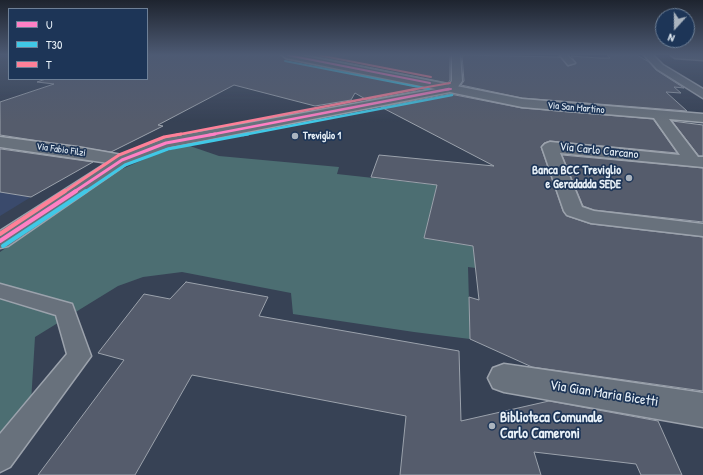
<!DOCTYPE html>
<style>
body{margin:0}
#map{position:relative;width:703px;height:475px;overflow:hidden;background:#374255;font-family:"Patrick Hand",sans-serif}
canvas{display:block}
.legend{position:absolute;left:8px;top:8px;width:140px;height:72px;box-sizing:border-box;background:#1d3557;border:1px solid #6e8097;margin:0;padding:5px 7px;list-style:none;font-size:12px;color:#e8f1f8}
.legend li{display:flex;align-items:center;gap:8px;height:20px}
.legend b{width:20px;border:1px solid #6e8097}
.north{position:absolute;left:655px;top:8px;width:40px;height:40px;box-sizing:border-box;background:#1d3557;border:1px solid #6e8097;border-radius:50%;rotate:201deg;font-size:11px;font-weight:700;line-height:16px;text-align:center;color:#e8f1f8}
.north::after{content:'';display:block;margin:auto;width:14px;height:18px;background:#aab4bf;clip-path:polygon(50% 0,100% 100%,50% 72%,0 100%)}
</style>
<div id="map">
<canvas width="703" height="475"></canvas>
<ul class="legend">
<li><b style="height:5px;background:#ff80c5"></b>U</li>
<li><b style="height:5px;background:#40c8e6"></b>T30</li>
<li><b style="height:5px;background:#ff8098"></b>T</li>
</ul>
<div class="north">N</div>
</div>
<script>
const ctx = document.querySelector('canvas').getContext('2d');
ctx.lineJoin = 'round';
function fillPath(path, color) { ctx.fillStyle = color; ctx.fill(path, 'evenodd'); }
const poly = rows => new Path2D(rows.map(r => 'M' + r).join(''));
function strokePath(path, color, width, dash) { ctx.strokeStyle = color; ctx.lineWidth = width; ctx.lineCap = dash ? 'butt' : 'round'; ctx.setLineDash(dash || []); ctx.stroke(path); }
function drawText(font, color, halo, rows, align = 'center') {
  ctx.font = font + ' "Patrick Hand",sans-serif'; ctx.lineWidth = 3.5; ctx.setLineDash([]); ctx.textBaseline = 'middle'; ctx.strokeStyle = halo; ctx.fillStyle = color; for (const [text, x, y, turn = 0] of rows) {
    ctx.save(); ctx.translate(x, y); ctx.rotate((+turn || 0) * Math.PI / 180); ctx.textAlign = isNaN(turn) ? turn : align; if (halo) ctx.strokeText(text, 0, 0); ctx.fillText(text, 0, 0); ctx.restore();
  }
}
fillPath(poly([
 [0,192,31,197,0,216]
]), '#3a4a6c');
fillPath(poly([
 [187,145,219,156,339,167,337,174,437,185,424,238,473,246,476,268,468,267,470,339,414,332,293,314,291,293,182,272,143,277,118,286,35,337,29,435,0,470,0,252,120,170,154,155]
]), '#4c6e72');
const building = poly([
 [147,55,281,55,286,59,428,89,367,100,355,93,351,100,315,106,234,85,158,125,163,126,111,152,0,135,0,102,54,84,37,82,46,79,147,79,147,55],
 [308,55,450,55,450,80,448,83,308,55],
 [462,55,560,57,568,66,576,63,571,56,599,58,610,58,607,55,637,55,649,62,656,70,684,88,674,87,681,93,666,92,687,111,522,98,461,85,464,81,462,55],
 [450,94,522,108,653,119,677,153,550,141,544,143,541,147,563,211,567,216,591,224,703,237,703,391,532,367,470,339,469,297,479,300,473,246,424,238,437,185,371,177,379,155,494,166,381,107,450,94],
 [672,121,703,125,703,156,699,156,672,121],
 [0,149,1,149,93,162,31,197,0,192,0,149],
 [562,155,703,168,703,222,594,210,583,206,562,155],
 [186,282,268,297,259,316,459,351,461,421,549,401,658,421,682,475,641,475,636,464,534,452,541,475,400,475,406,416,192,375,135,475,38,475,124,360,98,353,144,294,170,299,186,282]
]);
fillPath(building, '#555c6c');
strokePath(building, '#9ba2ac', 1);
const service = poly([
 [560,55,567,55,575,63,568,65,560,55],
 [0,284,72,304,91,356,10,467,0,472,0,434,67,354,56,315,0,298,0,284]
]);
const minor = poly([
 [282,55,300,55,522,99,703,114,703,122,669,119,698,157,703,157,703,167,560,153,582,207,594,211,703,224,703,236,591,223,567,215,564,211,542,147,545,144,550,142,680,155,654,118,522,107,286,58,282,55],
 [644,55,653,55,663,65,703,89,703,98,657,69,644,55],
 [671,55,703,55,703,60,675,58,671,55],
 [0,137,77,147,122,155,128,157,130,160,128,163,122,165,0,147,0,137],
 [504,364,703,393,703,427,504,392,493,388,488,378,493,368,504,364]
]);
const tertiary = poly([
 [452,55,460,55,462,81,455,91,170,147,128,163,8,246,0,248,0,231,116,157,166,138,447,87,452,81,452,55]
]);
strokePath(service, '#9ba2ac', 3);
strokePath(minor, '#9ba2ac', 3);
strokePath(tertiary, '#9ba2ac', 3);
fillPath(service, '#68717c');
fillPath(minor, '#68717c');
fillPath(tertiary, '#68717c');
strokePath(poly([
 [287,55,430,83],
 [444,90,451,89]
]), '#ff80c5', 2);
strokePath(poly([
 [209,135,449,89]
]), '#ff80c5', 2.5);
strokePath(poly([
 [74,192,122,160,166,143,215,134]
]), '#ff80c5', 3);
strokePath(poly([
 [0,241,76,191]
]), '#ff80c5', 4);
strokePath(poly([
 [285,61,429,89]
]), '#40c8e6', 2);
strokePath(poly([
 [243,135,452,95]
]), '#40c8e6', 2.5);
strokePath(poly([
 [85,192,125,165,168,149,248,134]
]), '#40c8e6', 3);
strokePath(poly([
 [3,246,86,191]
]), '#40c8e6', 4);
strokePath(poly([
 [318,55,431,77],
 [411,90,450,83]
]), '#ff8098', 2);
strokePath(poly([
 [176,135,416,89]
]), '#ff8098', 2.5);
strokePath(poly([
 [64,192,119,155,164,137,181,134]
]), '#ff8098', 3);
strokePath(poly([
 [0,234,65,191]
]), '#ff8098', 4);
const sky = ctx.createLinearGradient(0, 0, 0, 122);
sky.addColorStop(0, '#1e242f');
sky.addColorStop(0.45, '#4d5a73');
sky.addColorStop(1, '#4d5a7300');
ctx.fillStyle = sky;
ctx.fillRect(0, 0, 703, 122);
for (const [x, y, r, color] of [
 [295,136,4,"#aab4bf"],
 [629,178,4,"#aab4bf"],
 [492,426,4,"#aab4bf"]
]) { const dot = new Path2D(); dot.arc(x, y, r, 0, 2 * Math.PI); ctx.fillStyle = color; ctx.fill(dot); strokePath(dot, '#1d3557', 1.5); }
drawText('10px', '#e8f1f8', '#1d3557', [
 ["Via San Martino",576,108,5],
 ["Via Fabio Filzi",61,150,8]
]);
drawText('bold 10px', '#e8f1f8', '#1d3557', [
 ["Treviglio 1",303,136]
], 'left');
drawText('12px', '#e8f1f8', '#1d3557', [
 ["Via Carlo Carcano",599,151,6]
]);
drawText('bold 12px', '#e8f1f8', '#1d3557', [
 ["Banca BCC Treviglio",621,171],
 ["e Geradadda SEDE",621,185]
], 'right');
drawText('14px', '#e8f1f8', '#1d3557', [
 ["Via Gian Maria Bicetti",604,394,9]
]);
drawText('bold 14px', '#e8f1f8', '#1d3557', [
 ["Biblioteca Comunale",500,418],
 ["Carlo Cameroni",500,434]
], 'left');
</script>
